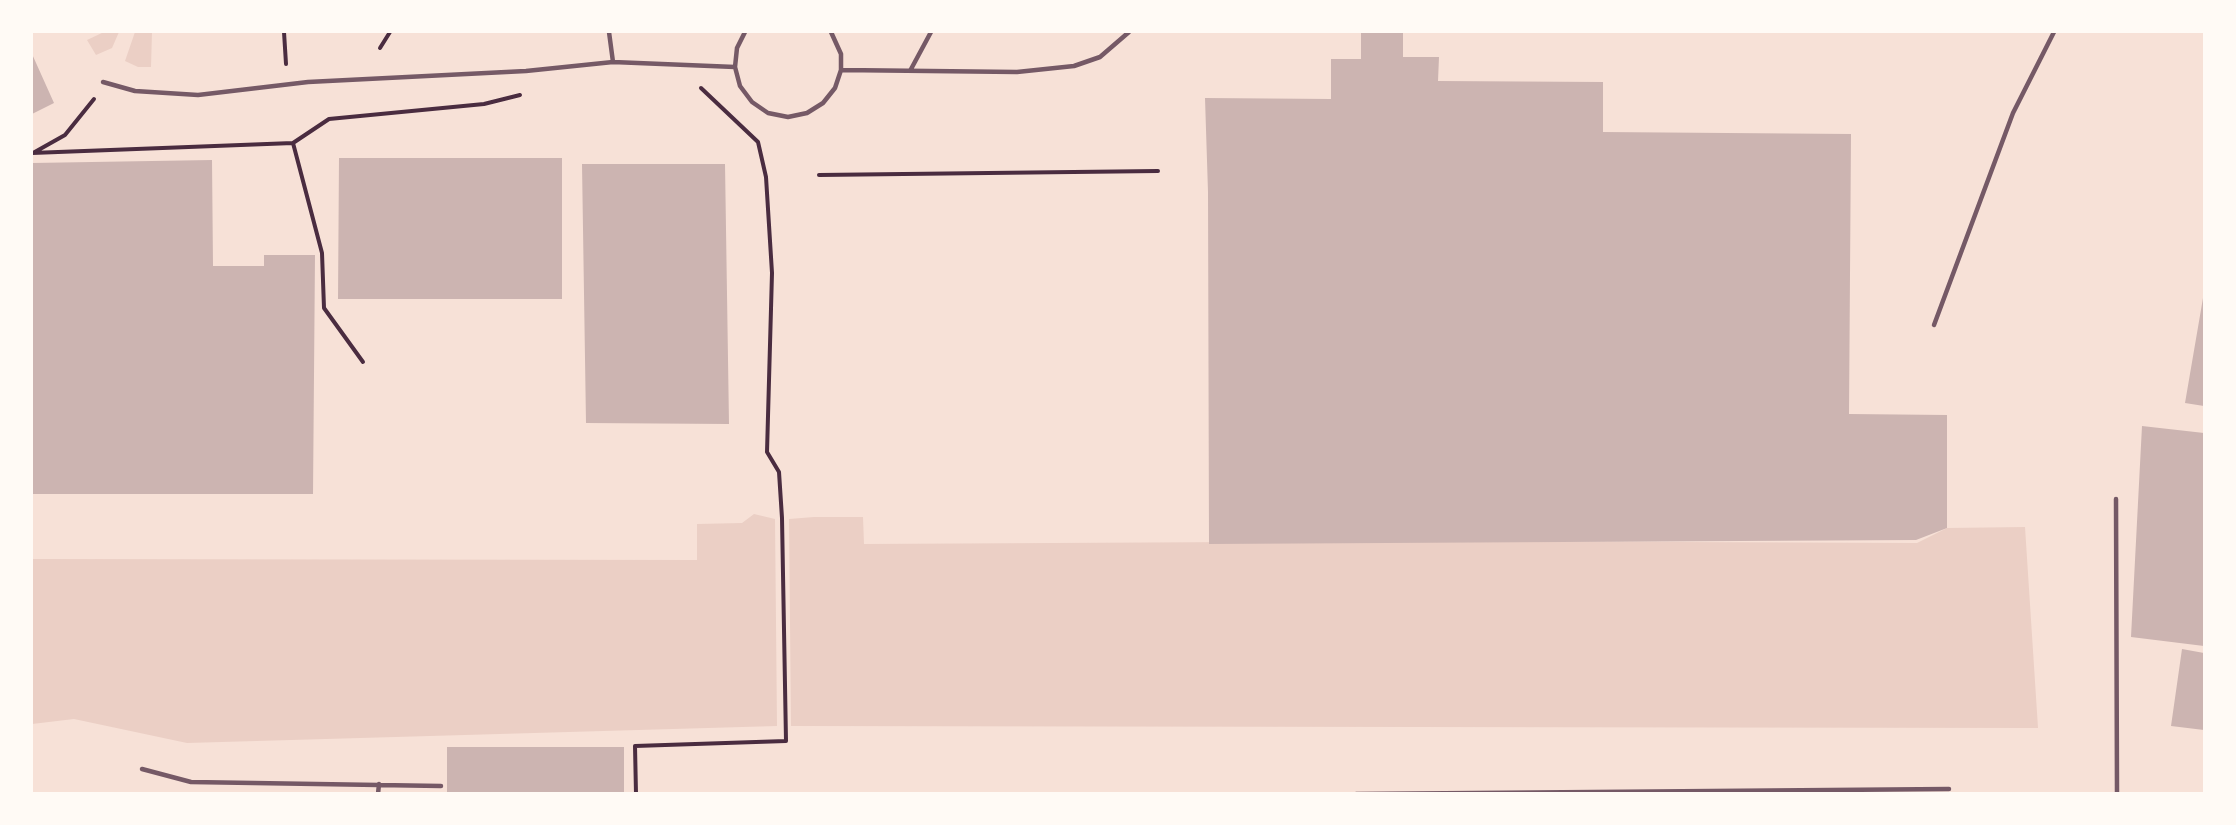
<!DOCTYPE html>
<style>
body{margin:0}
#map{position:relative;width:2236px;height:825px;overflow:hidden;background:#f7e1d7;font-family:"Public Sans",sans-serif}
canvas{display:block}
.frame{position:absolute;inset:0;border:33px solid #fffaf5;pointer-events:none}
</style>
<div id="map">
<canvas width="2236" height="825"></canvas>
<div class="frame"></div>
</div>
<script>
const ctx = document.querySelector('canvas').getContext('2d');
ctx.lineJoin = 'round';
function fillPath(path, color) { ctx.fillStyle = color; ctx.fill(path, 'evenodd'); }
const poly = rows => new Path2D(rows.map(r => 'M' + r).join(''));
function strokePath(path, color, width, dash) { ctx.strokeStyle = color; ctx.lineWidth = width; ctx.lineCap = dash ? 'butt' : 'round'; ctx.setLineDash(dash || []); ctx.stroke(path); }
fillPath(poly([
 [104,32,119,32,112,48,96,55,87,40],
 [135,32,152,32,151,67,138,67,125,61],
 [754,514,775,519,777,726,187,743,74,719,32,724,32,559,697,560,697,524,742,523],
 [814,517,863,517,864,544,1430,541,1917,543,1947,528,2025,527,2038,728,791,726,789,519]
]), '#ebcfc5');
fillPath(poly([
 [1361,32,1403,32,1403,57,1439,57,1438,81,1603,82,1603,132,1851,134,1849,414,1947,415,1947,528,1916,540,1209,544,1208,192,1205,98,1331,99,1331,59,1361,59],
 [32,54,54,103,32,114],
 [339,158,562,158,562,299,338,299],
 [212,160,213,266,264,266,264,255,315,255,313,494,32,494,32,163],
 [582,164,725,164,729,424,586,423],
 [2203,298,2204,298,2204,406,2185,403],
 [2142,426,2204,433,2204,646,2131,637],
 [2182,649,2204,653,2204,730,2171,726],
 [447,747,624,747,624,794,447,794]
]), '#ccb4b1');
strokePath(poly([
 [284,32,286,64],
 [380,48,390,32],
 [293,143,322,253,324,308,363,362],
 [32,153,293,143,329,119,484,104,520,95],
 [33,153,65,135,94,99],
 [819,175,1158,171],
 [636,794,635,746,786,741,782,518,779,472,767,452,772,273,766,177,758,142,701,88]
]), '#4a2c40', 4);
strokePath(poly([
 [609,32,613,62],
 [745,32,737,48,735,67,740,86,752,102,768,113,788,117,807,113,823,103,835,88,841,70,841,54,831,32],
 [841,70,1017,72,1074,66,1100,57,1129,32],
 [910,71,931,32],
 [103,82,135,91,198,95,308,82,526,71,613,62,735,67],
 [1934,325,2013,113,2054,32],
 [2116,499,2117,794],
 [142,769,191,782,441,786],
 [378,794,379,784],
 [1356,794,1949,789]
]), '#755966', 4.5);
</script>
